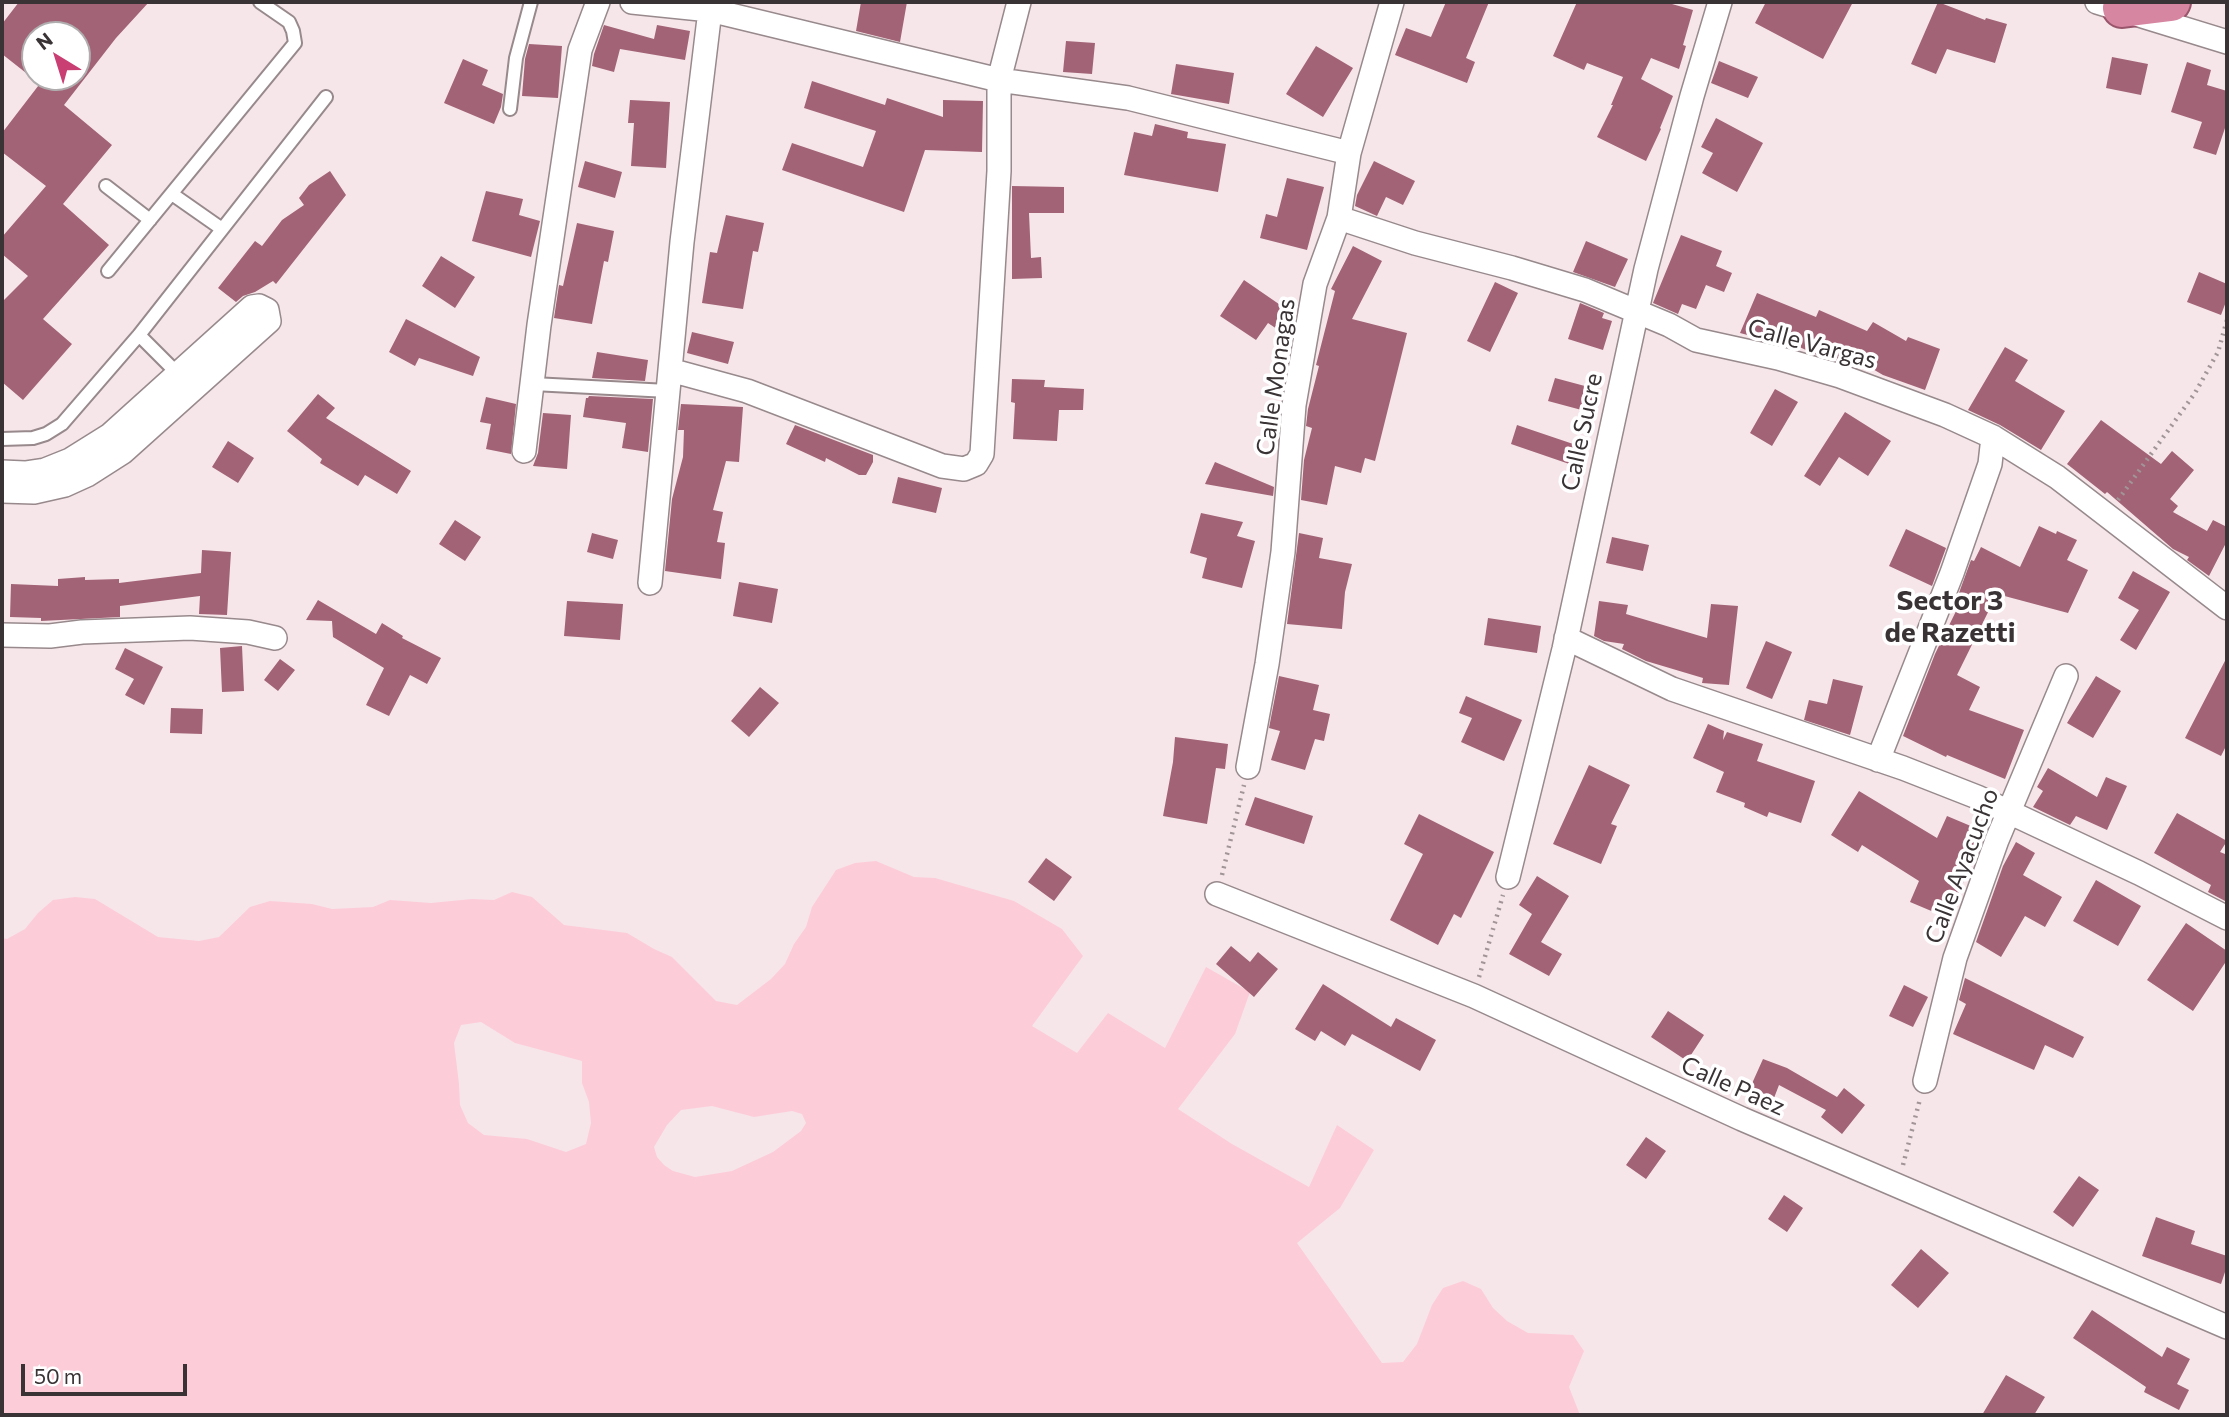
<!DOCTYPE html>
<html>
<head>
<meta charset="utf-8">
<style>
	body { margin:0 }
	#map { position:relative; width:2229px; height:1417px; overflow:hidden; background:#f6e6ea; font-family:Commissioner,sans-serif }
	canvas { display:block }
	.frame { position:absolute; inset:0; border:4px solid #393335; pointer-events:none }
	.north { position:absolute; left:21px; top:21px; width:70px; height:70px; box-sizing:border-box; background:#fff; border:2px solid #b0adae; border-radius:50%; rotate:322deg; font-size:19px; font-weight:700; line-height:28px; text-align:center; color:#393335 }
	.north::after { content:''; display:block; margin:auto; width:24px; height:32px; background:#c93e73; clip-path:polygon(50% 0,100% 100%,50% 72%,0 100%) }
	.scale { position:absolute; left:21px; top:1364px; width:166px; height:32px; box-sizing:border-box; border:4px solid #393335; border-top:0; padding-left:9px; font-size:21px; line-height:24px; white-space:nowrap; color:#393335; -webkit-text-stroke:5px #fff; paint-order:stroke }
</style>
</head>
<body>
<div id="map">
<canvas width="2229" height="1417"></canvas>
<div class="frame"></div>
<div class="north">N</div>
<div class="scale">50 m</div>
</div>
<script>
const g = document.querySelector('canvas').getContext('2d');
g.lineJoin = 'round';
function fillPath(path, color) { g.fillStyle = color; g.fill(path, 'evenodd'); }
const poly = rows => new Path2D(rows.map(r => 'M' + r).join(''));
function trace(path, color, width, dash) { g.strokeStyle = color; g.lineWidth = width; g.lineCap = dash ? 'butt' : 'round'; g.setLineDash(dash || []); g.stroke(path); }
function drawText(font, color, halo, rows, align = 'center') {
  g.font = font + ' Commissioner,sans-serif'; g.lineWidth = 7; g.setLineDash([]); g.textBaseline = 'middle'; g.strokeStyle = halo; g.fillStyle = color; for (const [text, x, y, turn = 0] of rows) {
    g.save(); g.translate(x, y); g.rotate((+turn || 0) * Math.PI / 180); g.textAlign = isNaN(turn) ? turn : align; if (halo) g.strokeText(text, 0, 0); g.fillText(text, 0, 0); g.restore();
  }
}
fillPath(poly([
	[876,861,914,877,935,878,1014,901,1062,929,1083,956,1032,1026,1077,1053,1108,1013,1165,1048,1206,967,1250,992,1235,1034,1178,1109,1232,1144,1309,1187,1337,1125,1374,1150,1340,1208,1297,1243,1382,1363,1403,1362,1417,1344,1432,1305,1443,1288,1463,1281,1481,1289,1493,1308,1507,1321,1528,1333,1573,1335,1584,1351,1569,1387,1580,1415,2,1415,2,938,7,939,25,929,38,913,53,900,75,897,95,899,158,937,199,941,219,937,250,907,270,901,312,904,332,909,373,907,390,900,431,903,472,899,494,900,512,892,532,897,564,925,627,933,654,949,672,957,716,1001,737,1005,771,979,785,964,794,944,806,927,812,907,836,870,855,863],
	[481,1022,515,1043,582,1061,582,1083,589,1102,591,1123,586,1144,566,1152,527,1139,484,1135,468,1123,460,1105,459,1084,454,1043,461,1025],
	[712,1106,754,1117,792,1111,802,1114,806,1123,801,1131,773,1152,732,1171,695,1177,673,1171,664,1165,657,1157,654,1147,667,1125,681,1110]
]), '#fdccd9');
fillPath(poly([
	[19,2,149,2,116,38,64,105,112,145,63,204,109,245,43,319,72,344,23,400,2,382,2,302,28,276,2,254,2,237,46,186,2,152,2,133,45,77,77,77,77,35,35,35,35,80,2,54,2,24],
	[861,2,907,2,900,42,856,31],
	[1446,2,1489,2,1466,58,1475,62,1467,83,1395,55,1406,28,1431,37],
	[1577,2,1665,2,1693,10,1683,45,1686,46,1679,69,1651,58,1641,79,1673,96,1660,128,1661,129,1646,161,1597,137,1613,105,1611,105,1623,77,1587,63,1584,70,1553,56],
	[1766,2,1853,2,1823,59,1755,23],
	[1938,2,1985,20,1986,18,2007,24,1995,63,1947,49,1936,74,1911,64],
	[604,25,654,39,657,25,690,31,685,60,620,49,614,72,592,66,594,54],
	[1066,41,1095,43,1092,74,1063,72],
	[529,44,562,46,558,98,522,96,525,59],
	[1316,46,1353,68,1323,117,1286,94],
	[2112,57,2148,64,2141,95,2106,88],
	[463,59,488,70,482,85,503,94,501,107,494,124,444,103],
	[1719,61,1758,77,1748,98,1711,83],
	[2187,62,2211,70,2207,85,2227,91,2227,122,2216,155,2193,148,2202,122,2171,112],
	[1176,64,1234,73,1229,104,1171,94],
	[812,81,885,105,887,98,943,117,943,100,983,101,982,152,925,150,904,212,782,170,792,143,863,167,876,131,804,108],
	[630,100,670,102,666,168,631,166,634,123,628,123],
	[1716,118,1763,143,1737,192,1702,173,1713,153,1701,147],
	[1155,124,1188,132,1187,138,1226,144,1218,192,1124,175,1134,132,1152,136],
	[585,161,622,172,615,198,578,187],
	[1374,161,1415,181,1403,205,1386,197,1377,216,1355,206,1357,195],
	[330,171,346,195,276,284,273,281,255,292,243,296,236,302,218,288,255,241,262,246,282,220,304,205,299,198,309,185],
	[1287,178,1324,187,1307,250,1260,238,1266,214,1277,217],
	[1012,186,1064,187,1064,213,1029,213,1031,258,1041,257,1042,278,1012,279],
	[486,191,523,199,519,215,540,221,531,257,472,241],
	[726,215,764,223,758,252,753,251,743,309,702,303,710,252,717,253],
	[577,223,614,231,608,262,604,261,592,324,554,318,559,285,563,286],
	[1681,235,1722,251,1716,266,1732,273,1724,292,1706,285,1696,309,1682,304,1678,314,1653,303],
	[1586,241,1628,259,1615,287,1573,272],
	[1353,246,1382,261,1352,319,1407,333,1375,461,1365,458,1361,473,1335,466,1327,505,1301,500,1304,460,1312,428,1306,426,1308,409,1319,366,1316,365,1335,291,1331,289],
	[441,256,475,277,455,308,422,286],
	[2199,272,2227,284,2227,299,2221,315,2187,302],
	[1244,280,1289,311,1277,329,1268,323,1256,340,1220,316],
	[1495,282,1518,293,1490,352,1467,341],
	[1757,293,1816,317,1819,310,1867,331,1873,322,1906,341,1908,337,1940,349,1925,390,1883,375,1845,353,1841,362,1817,355,1784,340,1782,344,1740,333],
	[1580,303,1604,313,1602,318,1612,321,1603,350,1568,339],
	[406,319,480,357,473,376,419,358,415,366,389,352],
	[692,332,734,342,728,364,687,353],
	[2005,347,2028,360,2015,381,2065,411,2041,450,2000,425,1968,410],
	[597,352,648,360,645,381,592,378],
	[1555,378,1596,389,1589,412,1548,401],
	[1012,379,1045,380,1044,387,1084,389,1083,410,1059,410,1057,441,1013,439,1015,403,1011,402],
	[1775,389,1798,402,1772,446,1750,433],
	[318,394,335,408,326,418,411,471,397,494,365,475,358,486,320,463,322,459,287,431],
	[589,396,653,399,648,452,622,448,626,423,583,417,586,398,588,398],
	[486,397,516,404,511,454,486,449,491,424,480,422],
	[681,404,743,407,739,462,726,461,713,510,723,512,717,542,725,543,721,579,665,571,672,499,683,457,684,430,678,430],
	[1845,412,1891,441,1868,476,1839,457,1820,486,1804,476],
	[543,413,571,415,567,469,533,466,538,453],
	[2101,420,2161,464,2172,451,2194,470,2170,499,2178,506,2173,512,2207,531,2213,520,2227,527,2227,541,2209,576,2187,560,2189,557,2173,549,2107,492,2105,494,2067,464],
	[795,425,873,455,873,462,866,475,859,475,826,458,825,462,786,444],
	[1517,425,1585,448,1578,467,1511,444],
	[228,441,254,458,238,483,212,467],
	[1215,462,1274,487,1273,496,1205,484],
	[898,477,942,488,936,513,892,503],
	[1201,513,1243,522,1237,536,1255,541,1242,588,1202,578,1207,558,1190,553],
	[455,520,481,537,465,561,439,544],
	[2039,526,2056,534,2057,531,2077,540,2067,560,2088,570,2068,613,1997,594,1957,675,1980,687,1969,710,2024,730,2005,779,1947,755,1946,757,1903,736,1935,654,1960,603,1956,601,1971,560,1974,561,1981,547,2020,567],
	[1906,529,1946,548,1932,586,1889,566],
	[592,533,618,540,613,559,587,552],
	[1299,533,1323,538,1319,558,1352,564,1345,592,1342,629,1287,624],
	[1612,537,1649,545,1643,571,1606,563],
	[202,550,231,552,227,615,199,614,200,596,120,606,120,617,41,621,41,618,10,617,11,584,58,586,58,579,85,577,85,580,119,579,119,583,201,573],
	[2133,571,2170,592,2136,650,2120,640,2139,610,2118,598],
	[739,582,778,589,772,623,733,616],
	[318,600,376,634,382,623,403,636,402,638,441,658,427,684,410,675,389,716,366,705,384,668,333,637,332,621,306,620],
	[567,601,623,604,620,640,564,636],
	[1599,601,1628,605,1626,614,1707,638,1711,604,1738,606,1729,685,1702,683,1703,678,1646,661,1622,649,1624,644,1604,641,1594,636],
	[1488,618,1541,626,1537,653,1484,645],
	[1766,641,1792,652,1772,699,1746,688],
	[242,646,244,691,222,692,220,648],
	[125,648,163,667,144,705,125,695,134,679,115,669],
	[2227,657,2227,744,2221,756,2185,738],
	[280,659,295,670,278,691,264,680],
	[1279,676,1319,685,1313,710,1330,714,1324,741,1315,739,1305,770,1271,760,1280,731,1269,728],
	[2096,676,2121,691,2093,738,2067,723],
	[1833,679,1863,686,1850,735,1804,720,1809,700,1827,704],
	[760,687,779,703,749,737,731,721],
	[1466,696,1522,720,1504,761,1461,742,1472,718,1459,713],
	[171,708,203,709,202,734,170,733],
	[1708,724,1724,731,1723,740,1727,732,1763,744,1757,761,1815,781,1801,823,1769,812,1767,817,1744,807,1745,803,1716,792,1724,772,1693,758],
	[1175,737,1228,744,1225,769,1216,768,1207,824,1163,816,1173,762],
	[1589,765,1630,785,1611,824,1617,826,1601,864,1553,844],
	[2048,768,2097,797,2106,777,2127,786,2107,830,2076,816,2070,825,2033,807,2043,791,2037,787],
	[1859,791,1937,838,1947,816,1985,832,1948,918,1910,902,1919,881,1862,845,1858,852,1831,835],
	[1255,797,1313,816,1304,844,1245,825],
	[2177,813,2227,841,2220,852,2225,854,2227,850,2227,902,2208,892,2211,885,2154,853],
	[1419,814,1494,852,1461,918,1454,914,1438,945,1390,920,1423,854,1404,844],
	[2016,842,2035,853,2023,875,2062,897,2045,927,2025,916,2001,957,1976,942,2003,866],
	[1046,858,1072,877,1054,901,1028,882],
	[1537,876,1569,896,1541,942,1562,954,1549,976,1509,954,1532,914,1519,905],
	[2096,880,2141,906,2118,946,2073,921],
	[2186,923,2227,951,2227,960,2193,1011,2147,980],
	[1231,946,1250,962,1258,952,1278,969,1254,997,1216,964],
	[1965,978,2084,1037,2073,1058,2045,1045,2034,1070,1953,1034,1966,1004,1959,1000],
	[1323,984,1391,1027,1396,1018,1436,1040,1420,1071,1352,1034,1345,1046,1321,1031,1315,1041,1295,1029],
	[1904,985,1928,997,1913,1027,1889,1016],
	[1668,1011,1704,1035,1687,1061,1651,1037],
	[1763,1059,1787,1068,1837,1097,1844,1088,1865,1105,1842,1134,1821,1117,1826,1110,1779,1085,1774,1098,1750,1088],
	[1646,1137,1666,1151,1646,1179,1626,1165],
	[2079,1176,2099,1190,2073,1227,2053,1212],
	[1784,1195,1803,1208,1787,1232,1768,1219],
	[2156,1217,2195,1231,2191,1244,2227,1256,2227,1266,2221,1284,2142,1256],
	[1921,1249,1949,1273,1918,1308,1891,1285],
	[2092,1310,2162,1357,2167,1347,2190,1359,2177,1384,2189,1390,2179,1410,2144,1392,2146,1387,2073,1338],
	[2006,1375,2045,1397,2034,1415,1982,1415]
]), '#a26376');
const service = poly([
	[510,109,516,58,531,2],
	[106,186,150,220],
	[172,194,222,229],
	[108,271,295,43,293,31,289,22,260,2],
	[139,335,181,377],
	[533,384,668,391],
	[2,439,33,438,46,434,62,424,139,335,326,97]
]);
const minor = poly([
	[632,2,710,10,999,80,1128,98,1349,153],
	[2097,2,2227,42],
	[1339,218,1415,243,1512,268,1585,290,1669,325,1696,340,1778,358,1840,376,1945,415,1993,437,2057,477,2227,608],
	[670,370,747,391,942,466,964,469,976,464,982,454,999,171,999,80,1019,2],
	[524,451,539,325,580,50,598,2],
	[2,472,25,473,45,470,70,460,110,435,252,307,259,306,267,310,269,321,123,452,87,475,65,485,34,492,2,491],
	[650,583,682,242,711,2],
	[2,635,50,636,82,632,190,628,248,632,275,638],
	[1566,638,1672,689,1903,768,1977,797,2139,873,2227,918],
	[1878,760,1952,573,1990,464,1993,437],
	[1248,767,1267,664,1283,552,1294,405,1315,284,1339,218,1349,153,1392,2],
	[1508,877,1564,649,1646,269,1692,96,1720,2],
	[1217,894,1474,996,1742,1119,2227,1327],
	[1925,1081,1955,958,1997,840,2066,676]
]);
const trunk = poly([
	[2122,8,2171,2]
]);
trace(service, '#97898c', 16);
trace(minor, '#97898c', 26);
trace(trunk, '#99556b', 42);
trace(poly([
	[2118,500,2195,393,2218,352,2227,320],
	[1222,875,1244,785],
	[1479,977,1503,895],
	[1903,1165,1920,1099]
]), '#a19598', 4.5, [2, 5]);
trace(service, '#fff', 12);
trace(minor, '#fff', 23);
trace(trunk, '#d686a0', 38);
drawText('24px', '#393335', '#fff', [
	["Calle Vargas",1812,344,15],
	["Calle Monagas",1276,377,-82],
	["Calle Sucre",1582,432,-78],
	["Calle Ayacucho",1962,866,-69],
	["Calle Paez",1733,1086,24]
]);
drawText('bold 28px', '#393335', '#fff', [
	["Sector 3",1950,601],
	["de Razetti",1950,633]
]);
</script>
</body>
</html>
